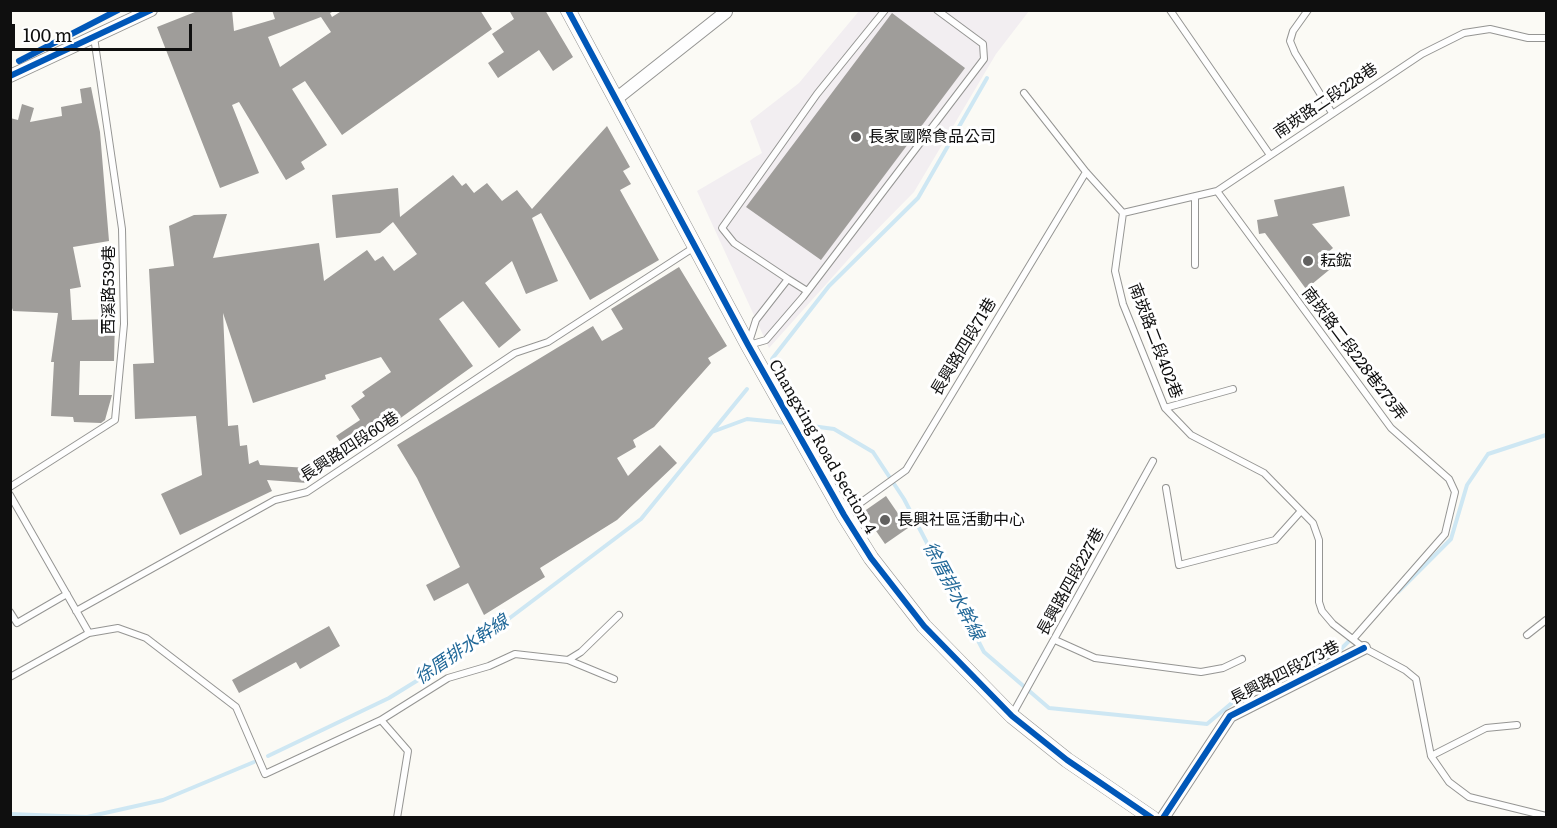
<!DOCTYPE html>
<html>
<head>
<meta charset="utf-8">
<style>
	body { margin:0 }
	#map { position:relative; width:1557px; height:828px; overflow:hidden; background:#fbfaf5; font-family:Literata,serif }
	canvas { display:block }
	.frame { position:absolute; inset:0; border:12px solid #0f0f0f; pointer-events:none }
	.scale { position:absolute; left:12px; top:24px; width:180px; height:27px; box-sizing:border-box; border:3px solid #0f0f0f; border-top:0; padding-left:8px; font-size:18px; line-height:21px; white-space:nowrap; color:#0f0f0f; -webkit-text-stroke:4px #fff; paint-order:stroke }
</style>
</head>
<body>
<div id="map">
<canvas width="1557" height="828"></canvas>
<div class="frame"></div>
<div class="scale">100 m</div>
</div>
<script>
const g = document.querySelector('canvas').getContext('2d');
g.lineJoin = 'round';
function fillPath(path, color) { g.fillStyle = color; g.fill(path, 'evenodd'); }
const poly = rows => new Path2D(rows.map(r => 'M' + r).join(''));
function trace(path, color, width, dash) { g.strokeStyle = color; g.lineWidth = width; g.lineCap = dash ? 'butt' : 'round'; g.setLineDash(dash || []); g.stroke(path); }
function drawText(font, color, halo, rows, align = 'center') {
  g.font = font + ' Literata,"Noto Sans TC",serif'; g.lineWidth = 6; g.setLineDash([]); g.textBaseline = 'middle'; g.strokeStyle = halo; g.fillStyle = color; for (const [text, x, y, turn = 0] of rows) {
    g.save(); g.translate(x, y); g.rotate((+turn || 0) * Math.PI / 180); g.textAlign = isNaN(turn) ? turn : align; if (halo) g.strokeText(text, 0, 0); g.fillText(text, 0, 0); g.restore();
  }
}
fillPath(poly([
	[859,11,1029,11,996,54,914,192,854,253,769,348,697,191,762,153,750,121,799,83]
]), '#f2eef1');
trace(poly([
	[772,359,829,286,918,198,987,78],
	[797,424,834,429,873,452,904,499,984,652,1049,708,1207,724,1246,691,1336,654,1352,638],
	[712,432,747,419,787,423],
	[1398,592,1451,539,1467,485,1488,454,1546,435],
	[268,756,389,698,470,648,641,519,747,389],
	[10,814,87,817,163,800,254,762]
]), '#cee7f3', 4);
fillPath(poly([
	[200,10,232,10,234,31,275,19,272,10,336,10,330,13,332,17,343,10,480,10,492,29,342,135,305,81,292,89,327,145,301,162,305,169,286,180,239,102,232,105,259,173,220,188,157,27],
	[321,17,331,32,280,67,268,37],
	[509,10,545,10,573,57,553,71,539,50,498,78,488,63,504,52,492,34,514,19],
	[892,13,965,68,821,260,746,207],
	[91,87,100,132,109,241,73,247,81,287,70,289,72,320,115,319,114,361,80,361,79,395,112,395,105,420,101,423,74,422,73,417,51,416,54,362,51,362,58,313,13,311,10,302,10,118,18,120,22,104,34,108,30,122,62,116,61,107,82,103,80,89],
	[607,126,630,167,623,171,631,184,620,190,659,260,590,300,541,213,532,218,558,281,526,294,512,261,485,283,521,330,499,348,463,301,439,319,473,366,349,455,336,436,360,420,351,406,365,396,362,392,391,372,381,357,325,375,326,379,253,403,223,313,228,426,238,425,240,446,247,445,249,464,258,460,260,465,308,468,307,483,267,480,272,491,180,535,161,494,202,475,196,416,135,419,133,364,154,363,149,269,174,266,169,226,194,215,227,214,213,258,319,243,324,281,367,250,375,261,383,256,394,271,417,254,393,222,380,233,336,238,332,195,398,188,400,217,453,175,462,186,466,183,474,193,487,183,502,201,517,190,532,209],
	[1344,186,1350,216,1312,224,1333,248,1325,255,1334,266,1306,289,1265,233,1259,234,1257,220,1278,216,1274,200],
	[679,267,727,346,708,358,711,363,654,427,633,440,636,447,617,458,628,476,660,445,677,463,617,520,540,568,545,577,484,615,468,583,434,601,426,585,460,567,417,478,397,445,593,326,602,341,623,329,611,309],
	[886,496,908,528,885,544,863,512],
	[329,626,340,646,300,669,296,662,239,693,232,680]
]), '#9f9d9a');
const service = poly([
	[1170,10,1270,155],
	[1308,10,1293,31,1290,41,1295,53,1332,113],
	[1024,93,1086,172,1123,213],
	[1217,191,1391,428,1449,479,1455,492,1445,534,1353,639],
	[1123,213,1115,271,1123,304,1165,408,1191,435,1264,473,1313,523,1319,540,1319,602,1322,611,1333,624,1364,648,1405,670,1416,679,1431,756,1449,782,1469,797,1546,816],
	[1123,213,1217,191,1422,54,1464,33,1490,29,1528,38,1546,38],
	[1195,265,1195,196],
	[788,279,807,291],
	[749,342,756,320,788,279,734,243,722,228,817,94,885,10],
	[749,345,766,340,803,297,984,59,983,44,937,10],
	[1165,408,1233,389],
	[10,487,115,420,124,324,122,229,94,37],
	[1166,488,1179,565,1275,540,1301,511],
	[10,495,89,633],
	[845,514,906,470,1086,172],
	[76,611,275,500,307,492,515,353,548,342,693,248],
	[10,612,17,623,67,594],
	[1527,635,1546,620],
	[1055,640,1095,658,1201,672,1223,668,1242,659],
	[10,677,89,633,118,628,146,638,236,707,265,774,381,720,408,751,397,818],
	[614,679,568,660,581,652,619,615],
	[1012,715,1153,461],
	[381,720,448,678,489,666,515,654,568,660],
	[1431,756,1486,728,1517,725]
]);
const minor = poly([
	[10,76,151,10],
	[616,99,726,12],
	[1163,818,1230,716,1364,648]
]);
const tertiary = poly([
	[568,10,748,345,844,515,871,558,924,626,1012,716,1067,760,1152,818]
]);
trace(service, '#959593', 8);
trace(minor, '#959593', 14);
trace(tertiary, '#959593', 16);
trace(service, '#fefefe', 6);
trace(minor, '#fefefe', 12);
trace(tertiary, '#fefefe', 15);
trace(poly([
	[568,10,748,345,844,515,871,558,924,626,1012,716,1067,760,1152,818],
	[19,61,118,10],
	[10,76,151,10],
	[1163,818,1230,716,1364,648]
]), '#0057b8', 6);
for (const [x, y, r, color] of [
	[856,137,6,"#626160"],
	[1308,261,6,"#626160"],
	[885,520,6,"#626160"]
]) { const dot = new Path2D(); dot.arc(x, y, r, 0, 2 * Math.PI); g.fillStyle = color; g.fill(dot); trace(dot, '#fff', 2); }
drawText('16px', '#0f0f0f', '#fff', [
	["南崁路二段228巷",1326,101,-34],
	["西溪路539巷",109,290,-90],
	["南崁路二段402巷",1155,341,69],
	["長興路四段71巷",964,347,-59],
	["南崁路二段228巷273弄",1354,354,53],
	["長興路四段60巷",350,447,-33],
	["Changxing Road Section 4",822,447,60],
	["長興路四段227巷",1071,582,-61],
	["長興路四段273巷",1285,673,-27]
]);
drawText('16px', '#0f0f0f', '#fff', [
	["長家國際食品公司",868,137],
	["耘鋐",1320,261],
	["長興社區活動中心",897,520]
], 'left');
drawText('italic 18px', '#216898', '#fff', [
	["徐厝排水幹線",953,591,62],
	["徐厝排水幹線",462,650,-34]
]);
</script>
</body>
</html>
